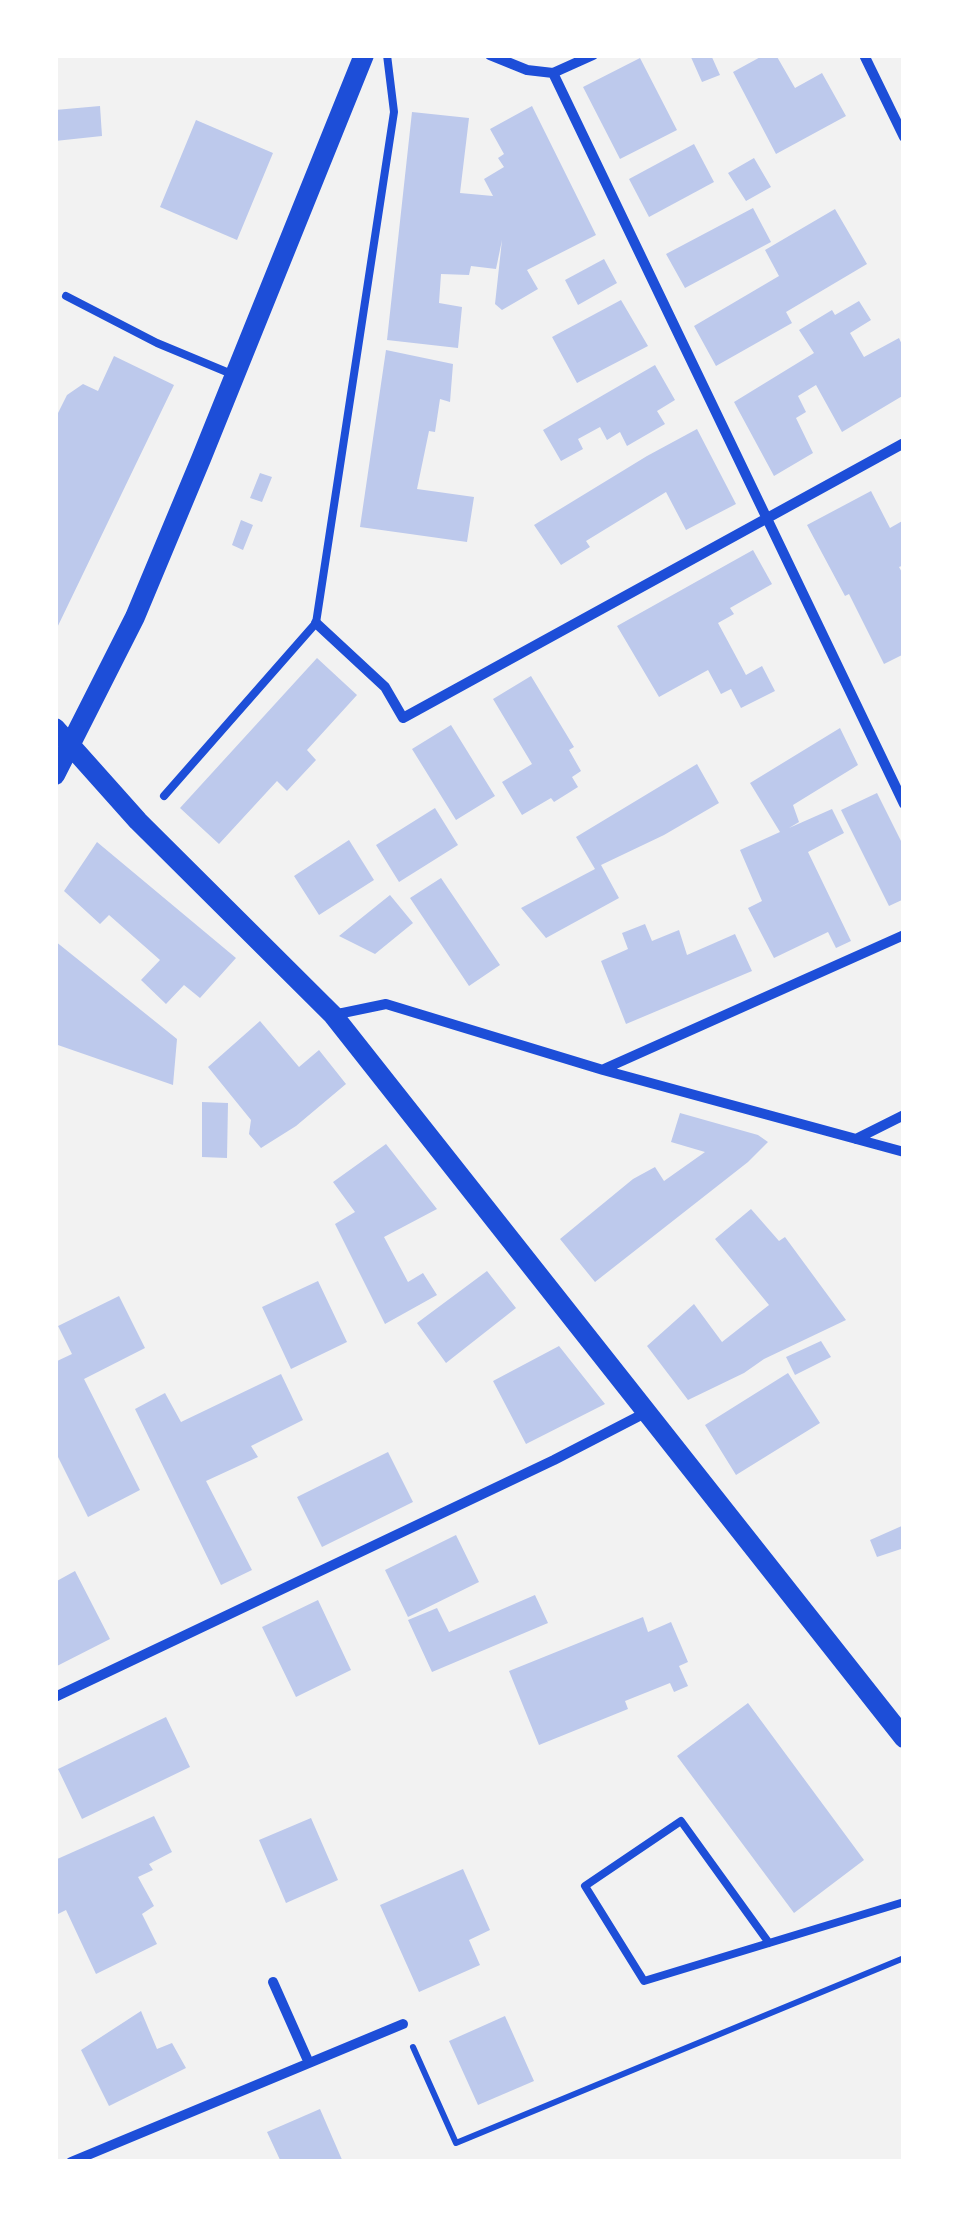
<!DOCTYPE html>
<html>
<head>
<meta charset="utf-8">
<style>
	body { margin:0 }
	#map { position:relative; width:959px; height:2217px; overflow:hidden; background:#f2f2f2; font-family:"Open Sans",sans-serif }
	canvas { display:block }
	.frame { position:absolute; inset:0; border:58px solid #fff; pointer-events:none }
</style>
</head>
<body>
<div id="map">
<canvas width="959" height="2217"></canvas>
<div class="frame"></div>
</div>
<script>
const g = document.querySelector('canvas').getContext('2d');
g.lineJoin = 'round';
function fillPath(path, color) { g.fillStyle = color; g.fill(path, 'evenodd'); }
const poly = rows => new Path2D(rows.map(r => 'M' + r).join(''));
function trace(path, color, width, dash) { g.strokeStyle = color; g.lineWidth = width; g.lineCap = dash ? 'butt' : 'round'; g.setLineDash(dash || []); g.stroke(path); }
fillPath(poly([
	[690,55,711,55,720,75,702,82],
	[764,55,776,55,795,88,822,73,846,116,776,154,733,72],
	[640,58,677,130,620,159,583,87],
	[100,106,102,136,55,141,55,110],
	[532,106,596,235,527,270,538,289,502,310,495,304,502,240,496,269,471,266,469,275,441,274,439,303,462,307,458,348,387,340,412,112,469,118,460,193,493,196,484,179,504,167,498,158,504,154,490,129],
	[196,120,273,153,237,240,160,207],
	[694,144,714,182,649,217,629,179],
	[754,158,771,187,746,201,728,173],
	[753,208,771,242,685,288,666,254],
	[835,209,867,264,786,312,792,323,716,366,694,326,779,276,765,250],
	[604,259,617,283,578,305,565,280],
	[621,300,648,346,577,383,552,337],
	[859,301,871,320,850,333,864,357,899,338,904,349,904,395,842,432,816,385,798,396,806,412,796,418,813,453,774,476,734,402,814,353,799,330,832,310,835,315],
	[386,350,453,364,450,402,440,399,435,432,429,431,417,489,474,497,467,542,360,527],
	[114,356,174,385,55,632,55,419,67,395,83,384,98,391],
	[655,365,675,400,657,411,665,424,627,446,620,432,607,440,600,427,578,439,583,449,561,461,543,430],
	[697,429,736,504,686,530,666,492,586,541,590,547,561,565,534,525,647,456],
	[260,473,272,477,262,502,250,498],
	[871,491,890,528,904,520,904,565,899,567,904,576,904,654,884,664,849,594,845,596,807,525],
	[241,520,253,525,243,550,232,545],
	[753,550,772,584,730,608,734,614,718,623,746,675,762,666,775,691,741,708,731,689,721,694,708,670,659,697,617,626],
	[317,658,357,695,307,750,316,760,287,791,277,781,219,844,180,808],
	[531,676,574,747,569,750,581,771,572,777,578,787,554,802,551,798,522,815,502,782,532,764,493,699],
	[451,725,495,796,456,820,412,749],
	[840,728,858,765,793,805,799,822,789,828,832,809,844,833,808,852,851,941,836,948,828,932,774,958,748,908,762,901,740,850,780,832,750,783],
	[697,764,719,803,664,835,601,865,619,898,546,938,521,908,595,869,576,837],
	[877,793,904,847,904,899,889,906,841,810],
	[435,808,458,845,399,882,376,845],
	[349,840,374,880,319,915,294,876],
	[97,842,236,958,200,998,184,985,166,1004,141,980,160,960,109,915,100,924,64,891],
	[441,878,500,965,469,986,410,898],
	[390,895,413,923,375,954,339,936],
	[645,924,652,941,679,930,687,955,735,934,752,971,626,1024,601,961,628,949,622,933],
	[55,941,177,1039,173,1085,55,1044],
	[260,1021,299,1067,319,1050,346,1084,296,1126,261,1148,249,1134,251,1120,208,1067],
	[202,1102,228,1103,227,1158,202,1157],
	[680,1113,758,1135,768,1142,748,1162,595,1282,560,1239,633,1179,655,1167,664,1181,705,1152,671,1142],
	[386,1144,437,1209,384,1237,408,1282,423,1273,437,1295,385,1324,335,1224,355,1212,333,1182],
	[751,1209,779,1241,785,1237,846,1320,764,1359,744,1373,688,1400,647,1346,694,1304,722,1342,769,1305,715,1239],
	[487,1271,516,1308,446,1363,417,1323],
	[318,1281,347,1342,291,1369,262,1307],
	[119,1296,145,1348,84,1379,140,1490,88,1517,55,1451,55,1362,72,1354,58,1326],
	[821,1341,831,1357,795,1375,786,1357],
	[559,1346,605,1404,526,1444,493,1381],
	[788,1373,820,1423,736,1475,705,1425],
	[281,1374,303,1420,251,1446,258,1457,206,1481,252,1570,221,1585,135,1409,165,1393,181,1422],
	[388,1452,413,1502,322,1547,297,1497],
	[904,1525,904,1548,877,1557,870,1540],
	[456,1535,479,1582,408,1617,385,1570],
	[75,1571,110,1639,55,1667,55,1582],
	[535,1595,548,1623,432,1672,408,1620,437,1608,449,1632],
	[318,1600,351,1670,296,1697,262,1627],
	[643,1617,648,1632,671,1622,688,1662,679,1666,688,1686,674,1692,670,1683,625,1701,628,1709,539,1745,509,1671],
	[748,1703,864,1860,794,1913,677,1756],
	[166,1717,190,1767,82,1819,58,1769],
	[154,1816,172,1852,149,1864,153,1870,138,1877,154,1906,142,1914,157,1944,96,1974,66,1910,58,1914,55,1907,55,1860],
	[311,1818,338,1880,286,1903,259,1840],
	[463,1869,490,1930,469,1940,480,1965,419,1992,380,1905],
	[141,2011,157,2049,172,2043,186,2068,109,2106,81,2050],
	[505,2016,534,2081,478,2105,449,2041],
	[320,2109,343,2162,281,2162,267,2132]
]), '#bdc9ec');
trace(poly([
	[413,2047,456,2143,904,1958]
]), '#1d4ed8', 6);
trace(poly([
	[66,296,157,343,234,375],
	[164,796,316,623,394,112,387,55],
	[769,1943,681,1821,585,1886,644,1981,904,1902]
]), '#1d4ed8', 8);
trace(poly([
	[490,55,527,70,553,73,593,55],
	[864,55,904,137],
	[553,73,904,804],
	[316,623,385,687,403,718,904,443],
	[333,1015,386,1004,603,1070,904,1152],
	[604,1069,904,935],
	[856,1139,904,1115],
	[55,1697,554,1460,645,1413],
	[273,1982,309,2063],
	[71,2162,403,2024]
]), '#1d4ed8', 10);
trace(poly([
	[55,728,138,821,333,1015,904,1738],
	[55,775,135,617,201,459,364,55]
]), '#1d4ed8', 20);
</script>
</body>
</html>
